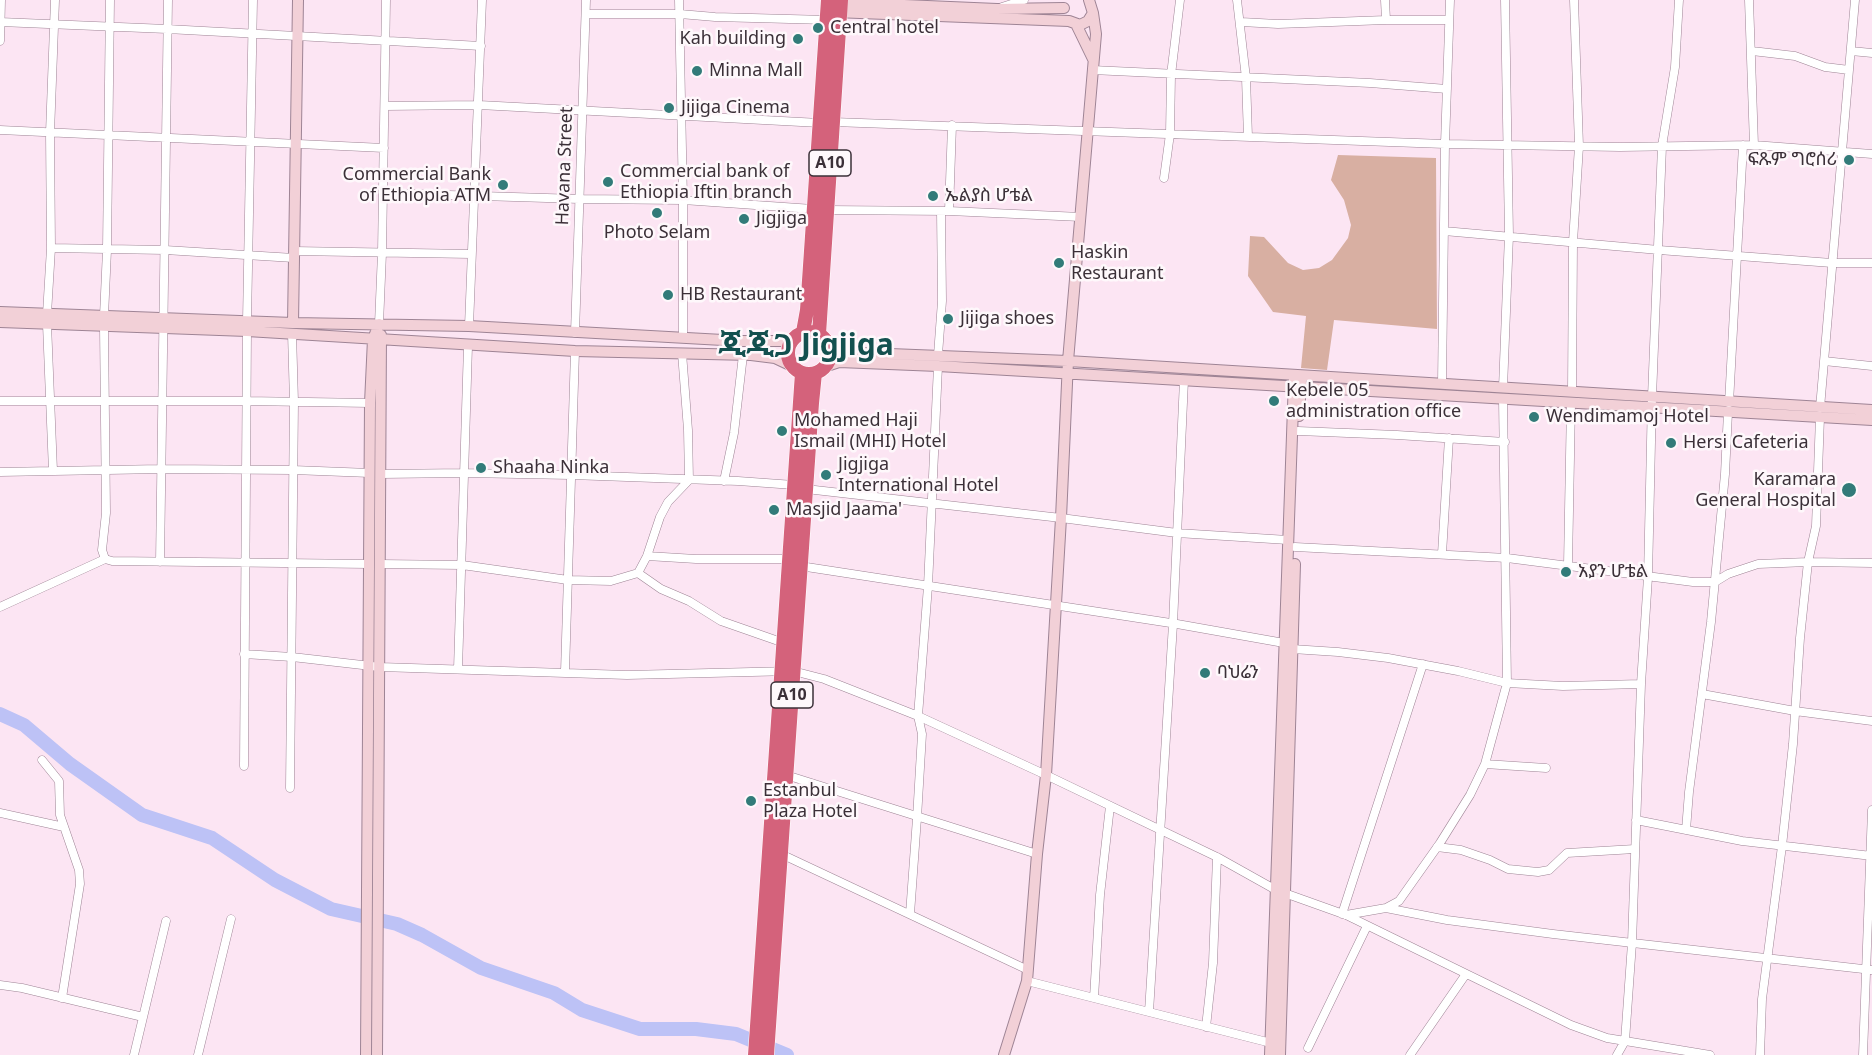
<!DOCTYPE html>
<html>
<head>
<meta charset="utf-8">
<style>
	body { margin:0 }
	canvas { display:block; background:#fce5f3 }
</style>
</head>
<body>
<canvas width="1872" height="1055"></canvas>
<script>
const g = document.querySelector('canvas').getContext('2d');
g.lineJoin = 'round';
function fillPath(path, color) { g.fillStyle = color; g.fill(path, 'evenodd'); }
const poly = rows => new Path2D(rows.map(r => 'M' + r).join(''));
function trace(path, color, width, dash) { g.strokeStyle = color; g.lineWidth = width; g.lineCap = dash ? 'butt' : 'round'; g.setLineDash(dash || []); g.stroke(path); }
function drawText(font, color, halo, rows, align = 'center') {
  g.font = font + ' "Noto Sans","Noto Sans Ethiopic",sans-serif'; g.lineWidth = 5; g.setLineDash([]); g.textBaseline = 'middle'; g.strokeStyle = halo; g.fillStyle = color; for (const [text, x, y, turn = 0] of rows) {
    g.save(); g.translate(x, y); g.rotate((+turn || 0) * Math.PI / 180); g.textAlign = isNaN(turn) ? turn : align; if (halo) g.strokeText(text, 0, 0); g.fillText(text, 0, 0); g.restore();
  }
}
fillPath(poly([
	[1338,155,1436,158,1437,329,1334,320,1327,370,1301,368,1306,316,1273,312,1248,276,1250,236,1264,237,1288,263,1303,270,1319,268,1332,260,1348,238,1351,225,1344,200,1331,180]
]), '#d8afa2');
trace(poly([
	[0,714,24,725,70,764,142,815,212,838,275,880,331,909,397,924,422,935,481,968,554,993,582,1010,640,1029,696,1029,736,1034,787,1055]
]), '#bdc2f6', 14);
const street = poly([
	[679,0,683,200,683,338],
	[1237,0,1246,78,1248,137],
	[1385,0,1386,20],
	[1749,0,1754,145],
	[1002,7,1024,0],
	[586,14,680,14,715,17,827,20],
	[0,22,167,29,481,46],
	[1241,22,1278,24,1386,20,1449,20],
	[0,41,1,0],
	[1752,51,1795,56,1825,67,1849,70],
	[1851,51,1872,53],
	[1092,70,1370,83,1447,89],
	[385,106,479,105,820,123],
	[833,122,1445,144,1620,147,1754,145,1872,154],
	[0,130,384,148],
	[1164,178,1170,134,1171,75,1180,0],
	[383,193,579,199,683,200,813,209],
	[826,210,949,211,1081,217],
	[949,211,952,125],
	[1444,231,1659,250,1832,263,1872,263],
	[51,248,165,250,294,258],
	[294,251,471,254],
	[47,314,51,248,50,133,55,0],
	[104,316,107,250,110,0],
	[247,321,253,0],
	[47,324,53,471],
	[379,324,382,253,386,0],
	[469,326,482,0],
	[104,327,106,513,102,550,105,559],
	[575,333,586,0],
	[938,355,942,301,941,211],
	[1824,361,1872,366],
	[1442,384,1445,144,1450,0],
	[1503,388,1509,235,1505,0],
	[1572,392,1573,242,1579,146,1574,0],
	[0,401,246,401,370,403],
	[1729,403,1743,145],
	[1820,408,1855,0],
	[1298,431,1397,435,1505,442],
	[0,472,161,469,293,470,370,473],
	[381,474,465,473,571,475,738,481,794,485],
	[724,481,734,433,743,355],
	[806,489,1061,518,1177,533,1288,540],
	[1295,547,1507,558,1693,582,1715,582,1728,574,1758,564,1808,562,1872,563],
	[1442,554,1449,438],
	[647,556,696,559,789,559],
	[160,562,168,0],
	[380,564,462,565,568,580,611,581,638,573,647,556,660,517,668,502,689,480,688,430,682,353],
	[1568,565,1571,403],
	[800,566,1177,624,1284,643,1292,649,1338,652,1388,658,1458,671,1507,683,1563,686,1641,684],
	[638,573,661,589,689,601,721,621,784,643],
	[0,607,105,559,112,561,369,564],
	[244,654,292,657,380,667,627,675,793,671,824,679,918,716,1046,775,1217,857,1276,890,1346,915,1571,1025,1607,1038,1710,1055],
	[458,669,468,346],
	[565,672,575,351],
	[1702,694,1795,711,1872,721],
	[42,760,59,781,60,815,79,870,80,884,62,998],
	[1485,764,1546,768],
	[244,766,247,331],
	[786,775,1037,854],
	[290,788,294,402,292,333],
	[0,813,64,827],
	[1636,820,1742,841,1872,856],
	[1686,830,1689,792,1711,622,1725,474,1728,412],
	[1437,847,1461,850,1490,860,1508,869,1538,872,1549,870,1567,853,1635,849],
	[781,854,1028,970],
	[1386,908,1447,920,1553,934,1872,970],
	[910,914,917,818,922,734,918,716,928,586,938,366],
	[1342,914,1423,664],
	[1346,915,1386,908,1399,901,1440,843,1470,795,1485,764,1507,683,1503,399],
	[1027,981,1271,1043],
	[0,985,22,988,143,1017],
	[1094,998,1100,895,1110,806],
	[1149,1012,1173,624,1184,380],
	[1206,1027,1213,963,1217,857],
	[1308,1048,1367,926],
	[134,1055,166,921],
	[198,1055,231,919],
	[1410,1055,1466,974],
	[1617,1055,1625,1041,1632,943,1641,684,1648,577,1652,397,1662,146,1675,67,1679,0],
	[1760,1055,1762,999,1782,846,1793,744,1800,638,1808,562,1816,526,1820,417],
	[1863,1055,1872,810]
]);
const secondary = poly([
	[834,2,997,9,1064,8],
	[834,12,1069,21,1080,25,1088,21,1093,13,1089,0],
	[1076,24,1093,59],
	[0,312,293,323,469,326,741,341,792,341],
	[0,322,247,331,575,351,751,355,775,358,792,366],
	[293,323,298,0],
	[828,346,839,352,1068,361,1872,410],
	[824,367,839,362,938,366,1872,420],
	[1299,416,1301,381],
	[366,1055,370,403,373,339,379,324],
	[377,1055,381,335],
	[1004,1055,1027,981,1037,854,1046,775,1061,518,1068,361,1096,34,1093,13],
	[1270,1055,1294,379],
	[1280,1055,1295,564]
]);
const highway = poly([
	'788 353a21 21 0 1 1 42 0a21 21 0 1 1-42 0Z',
	[803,332,807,310,828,0],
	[819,334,841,0],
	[755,1055,802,373],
	[767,1055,812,403,815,373]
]);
trace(street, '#9e8495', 9);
trace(secondary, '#9e8495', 12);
trace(highway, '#fff', 15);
trace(street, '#fff', 8);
trace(secondary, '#f2d0d7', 10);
trace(highway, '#d4627b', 14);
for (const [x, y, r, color] of [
	[818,28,6,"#327b79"],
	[798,39,6,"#327b79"],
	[697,71,6,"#327b79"],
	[669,108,6,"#327b79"],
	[1849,160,6,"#327b79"],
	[608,182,6,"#327b79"],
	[503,185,6,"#327b79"],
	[933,196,6,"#327b79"],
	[657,213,6,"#327b79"],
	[744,219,6,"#327b79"],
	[1059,263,6,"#327b79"],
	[668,295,6,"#327b79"],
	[948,319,6,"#327b79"],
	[1274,401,6,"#327b79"],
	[1534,417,6,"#327b79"],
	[782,431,6,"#327b79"],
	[1671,443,6,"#327b79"],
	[481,468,6,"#327b79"],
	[826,475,6,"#327b79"],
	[1849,490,8,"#327b79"],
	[774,510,6,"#327b79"],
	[1566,572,6,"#327b79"],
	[1205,673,6,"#327b79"],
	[751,801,6,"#327b79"]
]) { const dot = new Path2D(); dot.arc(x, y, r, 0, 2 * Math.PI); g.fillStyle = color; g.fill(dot); trace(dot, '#fef8fb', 2); }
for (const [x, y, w] of [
	[830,163,42],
	[792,695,42]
]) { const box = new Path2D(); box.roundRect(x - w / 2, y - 13, w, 26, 4.5); g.fillStyle = '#fef8fb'; g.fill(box); trace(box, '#3b3038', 1.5); }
drawText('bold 16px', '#3b3038', null, [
	["A10",830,163],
	["A10",792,695]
]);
drawText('18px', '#3b3038', '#fef8fb', [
	["Central hotel",830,28],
	["Kah building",786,39,"right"],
	["Minna Mall",709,71],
	["Jijiga Cinema",681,108],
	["ፍጹም ግሮሰሪ",1837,160,"right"],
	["Commercial bank of",620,172],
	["Ethiopia Iftin branch",620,193],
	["Commercial Bank",491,175,"right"],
	["of Ethiopia ATM",491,196,"right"],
	["ኤልያስ ሆቴል",945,196],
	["Jigjiga",756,219],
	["Photo Selam",657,233,"center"],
	["Haskin",1071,253],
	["Restaurant",1071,274],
	["HB Restaurant",680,295],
	["Jijiga shoes",960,319],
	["Kebele 05",1286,391],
	["administration office",1286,412],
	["Wendimamoj Hotel",1546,417],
	["Mohamed Haji",794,421],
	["Ismail (MHI) Hotel",794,442],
	["Hersi Cafeteria",1683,443],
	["Jigjiga",838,465],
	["International Hotel",838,486],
	["Shaaha Ninka",493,468],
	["Karamara",1836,480,"right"],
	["General Hospital",1836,501,"right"],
	["Masjid Jaama'",786,510],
	["አያን ሆቴል",1578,572],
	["ባህሬን",1217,673],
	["Estanbul",763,791],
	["Plaza Hotel",763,812]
], 'left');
drawText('18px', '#3b3038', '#fef8fb', [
	["Havana Street",565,166,-88]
]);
drawText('bold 30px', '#13504f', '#fef8fb', [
	["ጂጂጋ Jigjiga",806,346]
]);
</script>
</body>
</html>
